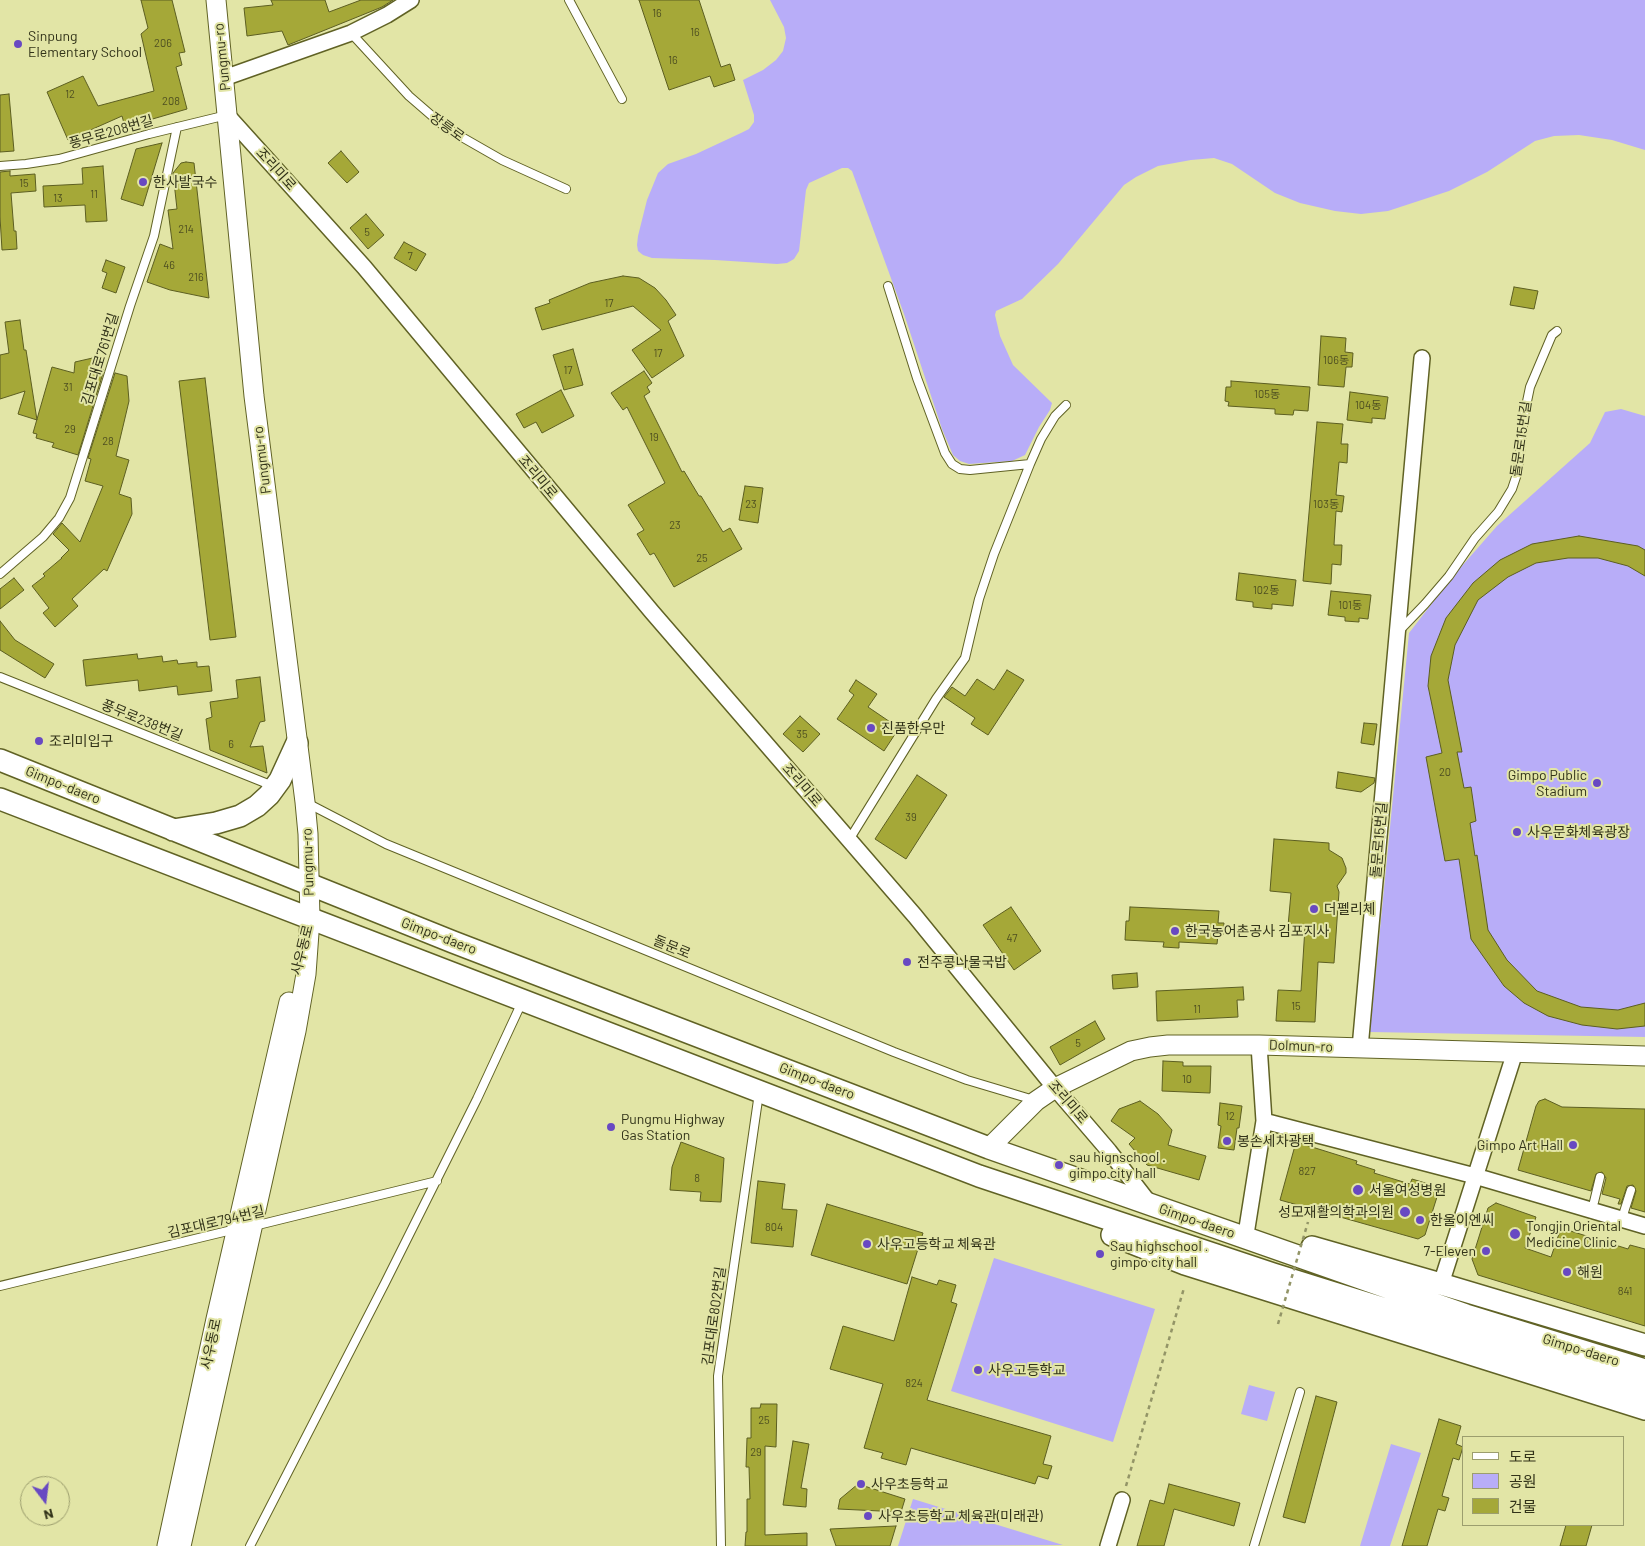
<!DOCTYPE html>
<html>
<head>
<meta charset="utf-8">
<style>
	body { margin:0 }
	#map { position:relative; width:1645px; height:1546px; overflow:hidden; background:#e2e5a6; font-family:Barlow,"Noto Sans KR",sans-serif }
	canvas { display:block }
	.legend { position:absolute; left:1462px; top:1436px; width:162px; height:90px; box-sizing:border-box; background:#e2e5a6; border:1px solid #9c9e6e; margin:0; padding:6px 9px; list-style:none; font-size:15px; color:#323319 }
	.legend li { display:flex; align-items:center; gap:10px; height:25px }
	.legend b { width:25px; border:1px solid #9c9e6e }
	.north { position:absolute; left:20px; top:1476px; width:50px; height:50px; box-sizing:border-box; background:#e2e5a6; border:1px solid #9c9e6e; border-radius:50%; rotate:165deg; font-size:14px; font-weight:700; line-height:20px; text-align:center; color:#323319 }
	.north::after { content:''; display:block; margin:auto; width:18px; height:22px; background:#6849c2; clip-path:polygon(50% 0,100% 100%,50% 72%,0 100%) }
</style>
</head>
<body>
<div id="map">
<canvas width="1645" height="1546"></canvas>
<ul class="legend">
<li><b style="height:6px;background:#fff"></b>도로</li>
<li><b style="height:14px;background:#b8adf8"></b>공원</li>
<li><b style="height:14px;background:#a5a838"></b>건물</li>
</ul>
<div class="north">N</div>
</div>
<script>
const g = document.querySelector('canvas').getContext('2d');
g.lineJoin = 'round';
function fillPath(path, color) { g.fillStyle = color; g.fill(path, 'evenodd'); }
const poly = rows => new Path2D(rows.map(r => 'M' + r).join(''));
function trace(path, color, width, dash) { g.strokeStyle = color; g.lineWidth = width; g.lineCap = dash ? 'butt' : 'round'; g.setLineDash(dash || []); g.stroke(path); }
function drawText(font, color, halo, rows, align = 'center') {
  g.font = font + ' Barlow,"Noto Sans KR",sans-serif'; g.lineWidth = 4; g.setLineDash([]); g.textBaseline = 'middle'; g.strokeStyle = halo; g.fillStyle = color; for (const [text, x, y, turn = 0] of rows) {
    g.save(); g.translate(x, y); g.rotate((+turn || 0) * Math.PI / 180); g.textAlign = isNaN(turn) ? turn : align; if (halo) g.strokeText(text, 0, 0); g.fillText(text, 0, 0); g.restore();
  }
}
fillPath(poly([
	[770,0,1645,0,1645,150,1612,140,1579,135,1554,136,1535,141,1487,172,1449,191,1388,211,1361,214,1335,211,1300,203,1275,193,1232,164,1214,158,1191,160,1158,166,1136,177,1124,185,1058,264,1022,299,996,311,995,315,1000,336,1013,365,1052,403,1050,410,1039,427,1025,455,1012,461,969,464,960,461,953,455,942,429,904,314,852,171,848,168,842,168,809,183,806,190,799,251,794,259,787,263,777,264,715,260,652,258,643,255,638,251,637,245,638,236,647,200,658,173,668,164,696,154,741,133,749,129,754,122,754,115,743,80,763,70,776,60,783,51,786,38,784,27],
	[1621,409,1645,416,1645,1037,1370,1032,1409,633,1454,575,1497,526,1590,443,1605,412],
	[994,1258,1155,1309,1113,1442,951,1391],
	[1249,1385,1275,1392,1267,1421,1241,1414],
	[1391,1444,1421,1453,1390,1546,1360,1546],
	[913,1499,1063,1545,898,1546]
]), '#b8adf8');
const building = poly([
	[141,0,172,0,185,52,179,53,182,65,176,67,187,109,125,127,122,116,68,140,47,92,83,76,98,106,154,91,141,34,148,28,141,0],
	[271,0,325,0,329,12,361,0,393,0,382,7,288,45,282,31,247,36,244,8,273,5,271,0],
	[639,0,699,0,721,67,730,64,735,80,714,87,710,76,669,90,639,0],
	[9,94,14,151,0,152,0,95,9,94],
	[162,143,143,206,121,199,136,149,162,143],
	[341,151,359,172,347,183,328,163,341,151],
	[186,162,194,163,209,298,170,290,147,282,160,244,173,249,168,210,177,209,173,173,181,163,186,162],
	[103,166,107,221,86,222,85,205,44,207,43,186,83,184,82,168,103,166],
	[10,171,10,176,35,174,36,191,11,193,14,231,16,231,17,249,2,250,0,217,0,172,10,171],
	[366,214,384,235,368,249,350,228,366,214],
	[404,242,426,254,416,271,394,258,404,242],
	[106,260,125,267,116,293,102,288,107,273,102,271,106,260],
	[623,276,639,278,655,288,666,300,676,315,668,321,684,356,652,378,632,350,661,330,633,306,542,330,535,308,550,303,549,300,590,283,623,276],
	[1514,287,1538,291,1534,309,1510,305,1514,287],
	[20,320,24,350,26,350,37,420,18,414,25,391,0,399,0,355,9,353,5,322,20,320],
	[1321,336,1346,338,1345,352,1353,353,1352,367,1346,367,1344,387,1318,385,1321,336],
	[573,349,583,385,564,390,553,355,573,349],
	[97,357,93,367,104,370,78,455,52,447,54,443,36,438,37,434,33,433,52,367,74,373,75,362,97,357],
	[644,371,652,383,647,387,650,392,644,396,682,472,684,471,699,496,701,496,723,532,730,528,742,549,674,587,654,553,650,555,637,534,644,530,628,505,665,483,627,407,623,410,611,393,644,371],
	[115,373,127,376,129,401,116,456,129,460,119,494,131,498,132,514,107,571,104,569,72,599,78,606,55,627,43,613,49,608,32,586,45,576,43,574,62,558,61,558,69,550,53,534,62,523,80,542,103,486,85,481,91,459,88,458,115,373],
	[205,378,236,637,210,640,179,381,205,378],
	[1231,381,1310,387,1308,411,1294,410,1293,415,1275,414,1275,409,1228,406,1229,402,1225,401,1226,387,1231,387,1231,381],
	[561,390,574,416,542,433,536,422,524,428,516,414,561,390],
	[1350,392,1388,397,1385,419,1372,418,1372,423,1347,420,1350,392],
	[1317,422,1343,424,1341,444,1348,444,1347,463,1339,462,1336,495,1344,496,1342,512,1336,511,1334,545,1342,545,1341,565,1332,564,1331,584,1303,581,1317,422],
	[745,486,763,488,758,523,739,520,745,486],
	[1579,536,1638,546,1645,550,1645,576,1628,566,1598,558,1568,558,1536,563,1508,577,1478,600,1455,645,1448,680,1462,752,1457,752,1464,788,1471,787,1476,821,1470,823,1475,856,1477,855,1488,930,1507,960,1537,991,1581,1007,1618,1010,1645,1003,1645,1026,1617,1029,1582,1025,1548,1016,1524,1003,1504,986,1471,939,1459,859,1445,861,1426,757,1442,753,1428,686,1431,656,1446,618,1473,583,1500,560,1532,544,1579,536],
	[1239,573,1296,580,1293,606,1272,604,1272,609,1253,607,1253,602,1236,600,1239,573],
	[14,578,24,590,0,609,0,589,14,578],
	[1331,591,1371,595,1368,619,1359,618,1359,622,1345,621,1345,617,1328,615,1331,591],
	[0,621,15,640,54,664,45,678,0,650,0,621],
	[137,654,138,659,162,656,163,662,177,660,178,664,197,662,197,667,209,666,212,691,178,695,177,686,139,691,138,680,86,686,83,660,137,654],
	[1007,670,1024,680,988,735,971,724,975,718,944,697,952,687,965,696,977,679,994,690,1007,670],
	[260,677,265,721,260,722,250,747,263,746,267,773,210,750,206,719,212,717,210,702,238,698,236,680,260,677],
	[856,680,877,694,868,707,899,728,884,751,837,719,854,695,849,691,856,680],
	[800,716,820,734,803,752,783,734,800,716],
	[1364,723,1377,724,1374,745,1361,743,1364,723],
	[1338,772,1375,778,1374,783,1361,792,1336,788,1338,772],
	[917,775,947,795,906,859,875,839,917,775],
	[1274,839,1329,843,1329,850,1342,858,1346,868,1346,873,1337,886,1339,892,1334,963,1318,962,1315,1022,1276,1021,1278,990,1301,991,1305,927,1288,926,1291,893,1270,891,1274,839],
	[1011,907,1041,951,1014,970,983,925,1011,907],
	[1130,907,1219,911,1218,923,1224,923,1223,935,1218,935,1217,944,1179,942,1179,948,1163,947,1164,942,1125,940,1126,921,1129,921,1130,907],
	[1137,973,1138,987,1113,989,1112,975,1137,973],
	[1243,987,1244,1000,1237,1000,1238,1017,1157,1021,1156,991,1243,987],
	[1095,1021,1105,1039,1060,1065,1050,1047,1095,1021],
	[1163,1061,1183,1062,1183,1066,1211,1066,1210,1093,1162,1091,1163,1061],
	[1545,1099,1562,1107,1645,1109,1645,1212,1631,1208,1636,1191,1633,1185,1627,1186,1621,1204,1618,1204,1620,1199,1602,1194,1606,1178,1602,1172,1596,1174,1591,1191,1518,1170,1536,1106,1539,1101,1545,1099],
	[1140,1101,1158,1114,1172,1130,1168,1145,1206,1156,1199,1180,1147,1165,1129,1144,1135,1138,1111,1121,1119,1109,1140,1101],
	[1220,1103,1242,1106,1239,1128,1237,1128,1234,1150,1218,1148,1221,1126,1218,1125,1220,1103],
	[681,1142,724,1158,721,1202,700,1201,701,1192,670,1190,672,1167,681,1142],
	[1296,1142,1357,1161,1356,1164,1375,1170,1374,1173,1410,1184,1412,1179,1432,1185,1437,1197,1425,1235,1418,1239,1280,1200,1296,1142],
	[758,1181,785,1184,782,1209,797,1210,793,1247,751,1243,758,1181],
	[1496,1203,1536,1217,1525,1248,1551,1257,1561,1228,1628,1249,1630,1245,1645,1249,1645,1326,1478,1275,1472,1259,1488,1208,1496,1203],
	[827,1204,923,1233,907,1284,811,1255,827,1204],
	[912,1277,937,1285,939,1280,956,1285,951,1302,957,1304,927,1400,1051,1436,1043,1464,1052,1466,1048,1479,1038,1476,1035,1484,911,1448,906,1465,881,1458,883,1453,864,1448,883,1384,830,1369,843,1326,894,1341,912,1277],
	[1316,1396,1337,1402,1305,1523,1283,1517,1316,1396],
	[761,1404,777,1404,776,1447,765,1446,765,1535,807,1533,807,1546,745,1546,746,1532,747,1532,747,1499,750,1499,749,1467,746,1467,747,1438,751,1438,751,1408,760,1408,761,1404],
	[1439,1419,1461,1426,1456,1444,1463,1447,1459,1460,1453,1458,1442,1496,1449,1498,1445,1511,1438,1509,1427,1546,1402,1546,1439,1419],
	[793,1441,809,1444,801,1488,807,1489,806,1507,783,1505,793,1441],
	[858,1484,905,1499,901,1512,838,1509,840,1499,858,1484],
	[1169,1484,1240,1503,1234,1526,1174,1509,1164,1546,1137,1546,1150,1500,1164,1504,1169,1484],
	[1566,1525,1592,1525,1586,1546,1560,1546,1566,1525],
	[896,1526,890,1546,836,1546,830,1529,896,1526]
]);
fillPath(building, '#a5a838');
trace(building, '#5c5e21', 1);
const service = poly([
	[569,0,622,99],
	[351,33,409,96,446,128,502,160,566,189],
	[0,166,26,164,59,159,149,134,227,115],
	[1030,464,1041,439,1055,416,1066,405],
	[0,574,43,537,59,518,70,498,130,306,154,236,177,127],
	[1399,631,1425,604,1449,576,1475,538,1498,512,1512,489,1518,471,1524,416,1530,387,1552,335,1557,331],
	[0,677,273,786],
	[307,803,386,844,894,1052,967,1080,1034,1100],
	[849,840,936,699,965,658,979,599,994,554,1030,464,970,470,960,469,952,464,945,453,917,378,888,286],
	[1594,1202,1600,1177],
	[1624,1212,1631,1190],
	[254,1226,437,1181],
	[0,1286,236,1229],
	[250,1546,385,1283,477,1099,522,1002],
	[721,1546,718,1376,759,1093],
	[1254,1546,1300,1392]
]);
const minor = poly([
	[224,78,351,33,387,15,411,0],
	[227,115,364,267,652,612,915,916,1055,1088,1109,1151,1150,1204],
	[1360,1048,1422,358],
	[1264,1121,1475,1176,1645,1226],
	[1247,1228,1264,1121,1259,1045],
	[1441,1284,1515,1052],
	[1108,1546,1122,1500]
]);
const tertiary = poly([
	[989,1148,1036,1101,1055,1088,1131,1051,1150,1047,1168,1045,1259,1045,1645,1056],
	[167,1546,216,1319,289,1002],
	[181,1546,296,1031,306,974,310,919,308,834,305,802,254,396,216,0]
]);
const secondary = poly([
	[0,760,453,942,989,1148,1466,1315,1645,1370],
	[0,799,979,1176,1273,1274,1645,1390],
	[173,830,216,823,240,816,257,806,269,795,280,780,297,743],
	[1112,1235,1185,1264,1645,1409],
	[1312,1247,1441,1284,1645,1345]
]);
trace(service, '#606225', 10);
trace(minor, '#606225', 18);
trace(tertiary, '#606225', 21);
trace(secondary, '#606225', 24);
trace(poly([
	[1126,1486,1184,1288]
]), '#939567', 2.5, [4, 4]);
trace(service, '#fff', 8);
trace(minor, '#fff', 15);
trace(tertiary, '#fff', 19);
trace(secondary, '#fff', 21);
trace(poly([
	[1278,1324,1308,1222]
]), '#939567', 2.5, [4, 4]);
for (const [x, y, r, color] of [
	[18,44,5,"#6849c2"],
	[143,182,5,"#6849c2"],
	[871,728,5,"#6849c2"],
	[39,741,5,"#6849c2"],
	[1597,783,5,"#6849c2"],
	[1517,832,5,"#6849c2"],
	[1314,909,5,"#6849c2"],
	[1175,931,5,"#6849c2"],
	[907,962,5,"#6849c2"],
	[611,1127,5,"#6849c2"],
	[1227,1141,5,"#6849c2"],
	[1573,1145,5,"#6849c2"],
	[1059,1165,5,"#6849c2"],
	[1358,1190,6,"#6849c2"],
	[1405,1212,6,"#6849c2"],
	[1420,1220,5,"#6849c2"],
	[1515,1234,6,"#6849c2"],
	[867,1244,5,"#6849c2"],
	[1486,1251,5,"#6849c2"],
	[1100,1254,5,"#6849c2"],
	[1567,1272,5,"#6849c2"],
	[978,1370,5,"#6849c2"],
	[861,1484,5,"#6849c2"],
	[868,1516,5,"#6849c2"]
]) { const dot = new Path2D(); dot.arc(x, y, r, 0, 2 * Math.PI); g.fillStyle = color; g.fill(dot); trace(dot, '#e2e5a6', 2); }
drawText('11px', '#4f5021', null, [
	["16",657,13],
	["16",695,32],
	["206",163,43],
	["16",673,60],
	["12",70,94],
	["208",171,101],
	["15",24,183],
	["11",94,194],
	["13",58,198],
	["214",186,229],
	["5",367,232],
	["7",410,256],
	["46",169,265],
	["216",196,277],
	["17",609,303],
	["17",658,353],
	["106동",1336,360],
	["17",568,370],
	["31",68,387],
	["105동",1267,394],
	["104동",1368,405],
	["29",70,429],
	["19",654,437],
	["28",108,441],
	["23",751,504],
	["103동",1326,504],
	["23",675,525],
	["25",702,558],
	["102동",1266,590],
	["101동",1350,605],
	["35",802,734],
	["6",231,744],
	["20",1445,772],
	["39",911,817],
	["47",1012,938],
	["15",1296,1006],
	["11",1197,1009],
	["5",1078,1043],
	["10",1187,1079],
	["12",1230,1116],
	["827",1307,1171],
	["8",697,1178],
	["804",774,1227],
	["841",1625,1291],
	["824",914,1383],
	["25",764,1420],
	["29",756,1452]
]);
drawText('14px', '#323319', '#e2e5a6', [
	["Sinpung",28,36],
	["Elementary School",28,52],
	["한사발국수",153,182],
	["진품한우만",881,728],
	["조리미입구",49,741],
	["Gimpo Public",1587,775,"right"],
	["Stadium",1587,791,"right"],
	["사우문화체육광장",1527,832],
	["더펠리체",1324,909],
	["한국농어촌공사 김포지사",1185,931],
	["전주콩나물국밥",917,962],
	["Pungmu Highway",621,1119],
	["Gas Station",621,1135],
	["봉손세차광택",1237,1141],
	["Gimpo Art Hall",1563,1145,"right"],
	["sau hignschool .",1069,1157],
	["gimpo city hall",1069,1173],
	["서울여성병원",1369,1190],
	["성모재활의학과의원",1394,1212,"right"],
	["한울이엔씨",1430,1220],
	["Tongjin Oriental",1526,1226],
	["Medicine Clinic",1526,1242],
	["사우고등학교 체육관",877,1244],
	["Sau highschool .",1110,1246],
	["gimpo city hall",1110,1262],
	["7-Eleven",1476,1251,"right"],
	["해원",1577,1272],
	["사우고등학교",988,1370],
	["사우초등학교",871,1484],
	["사우초등학교 체육관(미래관)",878,1516]
], 'left');
drawText('14px', '#323319', '#e2e5a6', [
	["Pungmu-ro",222,57,-96],
	["장릉로",447,127,36],
	["풍무로208번길",111,132,-16],
	["조리미로",276,169,48],
	["김포대로761번길",100,359,-73],
	["돌문로15번길",1521,439,-82],
	["Pungmu-ro",262,460,-97],
	["조리미로",538,477,50],
	["풍무로238번길",142,720,22],
	["Gimpo-daero",63,785,22],
	["조리미로",802,785,49],
	["돌문로15번길",1379,840,-85],
	["Pungmu-ro",308,862,-92],
	["Gimpo-daero",439,936,21],
	["돌문로",672,947,22],
	["사우동로",302,950,-76],
	["Dolmun-ro",1301,1046,2],
	["Gimpo-daero",817,1081,21],
	["조리미로",1068,1102,49],
	["Gimpo-daero",1197,1221,19],
	["김포대로794번길",216,1222,-13],
	["김포대로802번길",714,1316,-82],
	["사우동로",211,1344,-78],
	["Gimpo-daero",1581,1350,17]
]);
</script>
</body>
</html>
